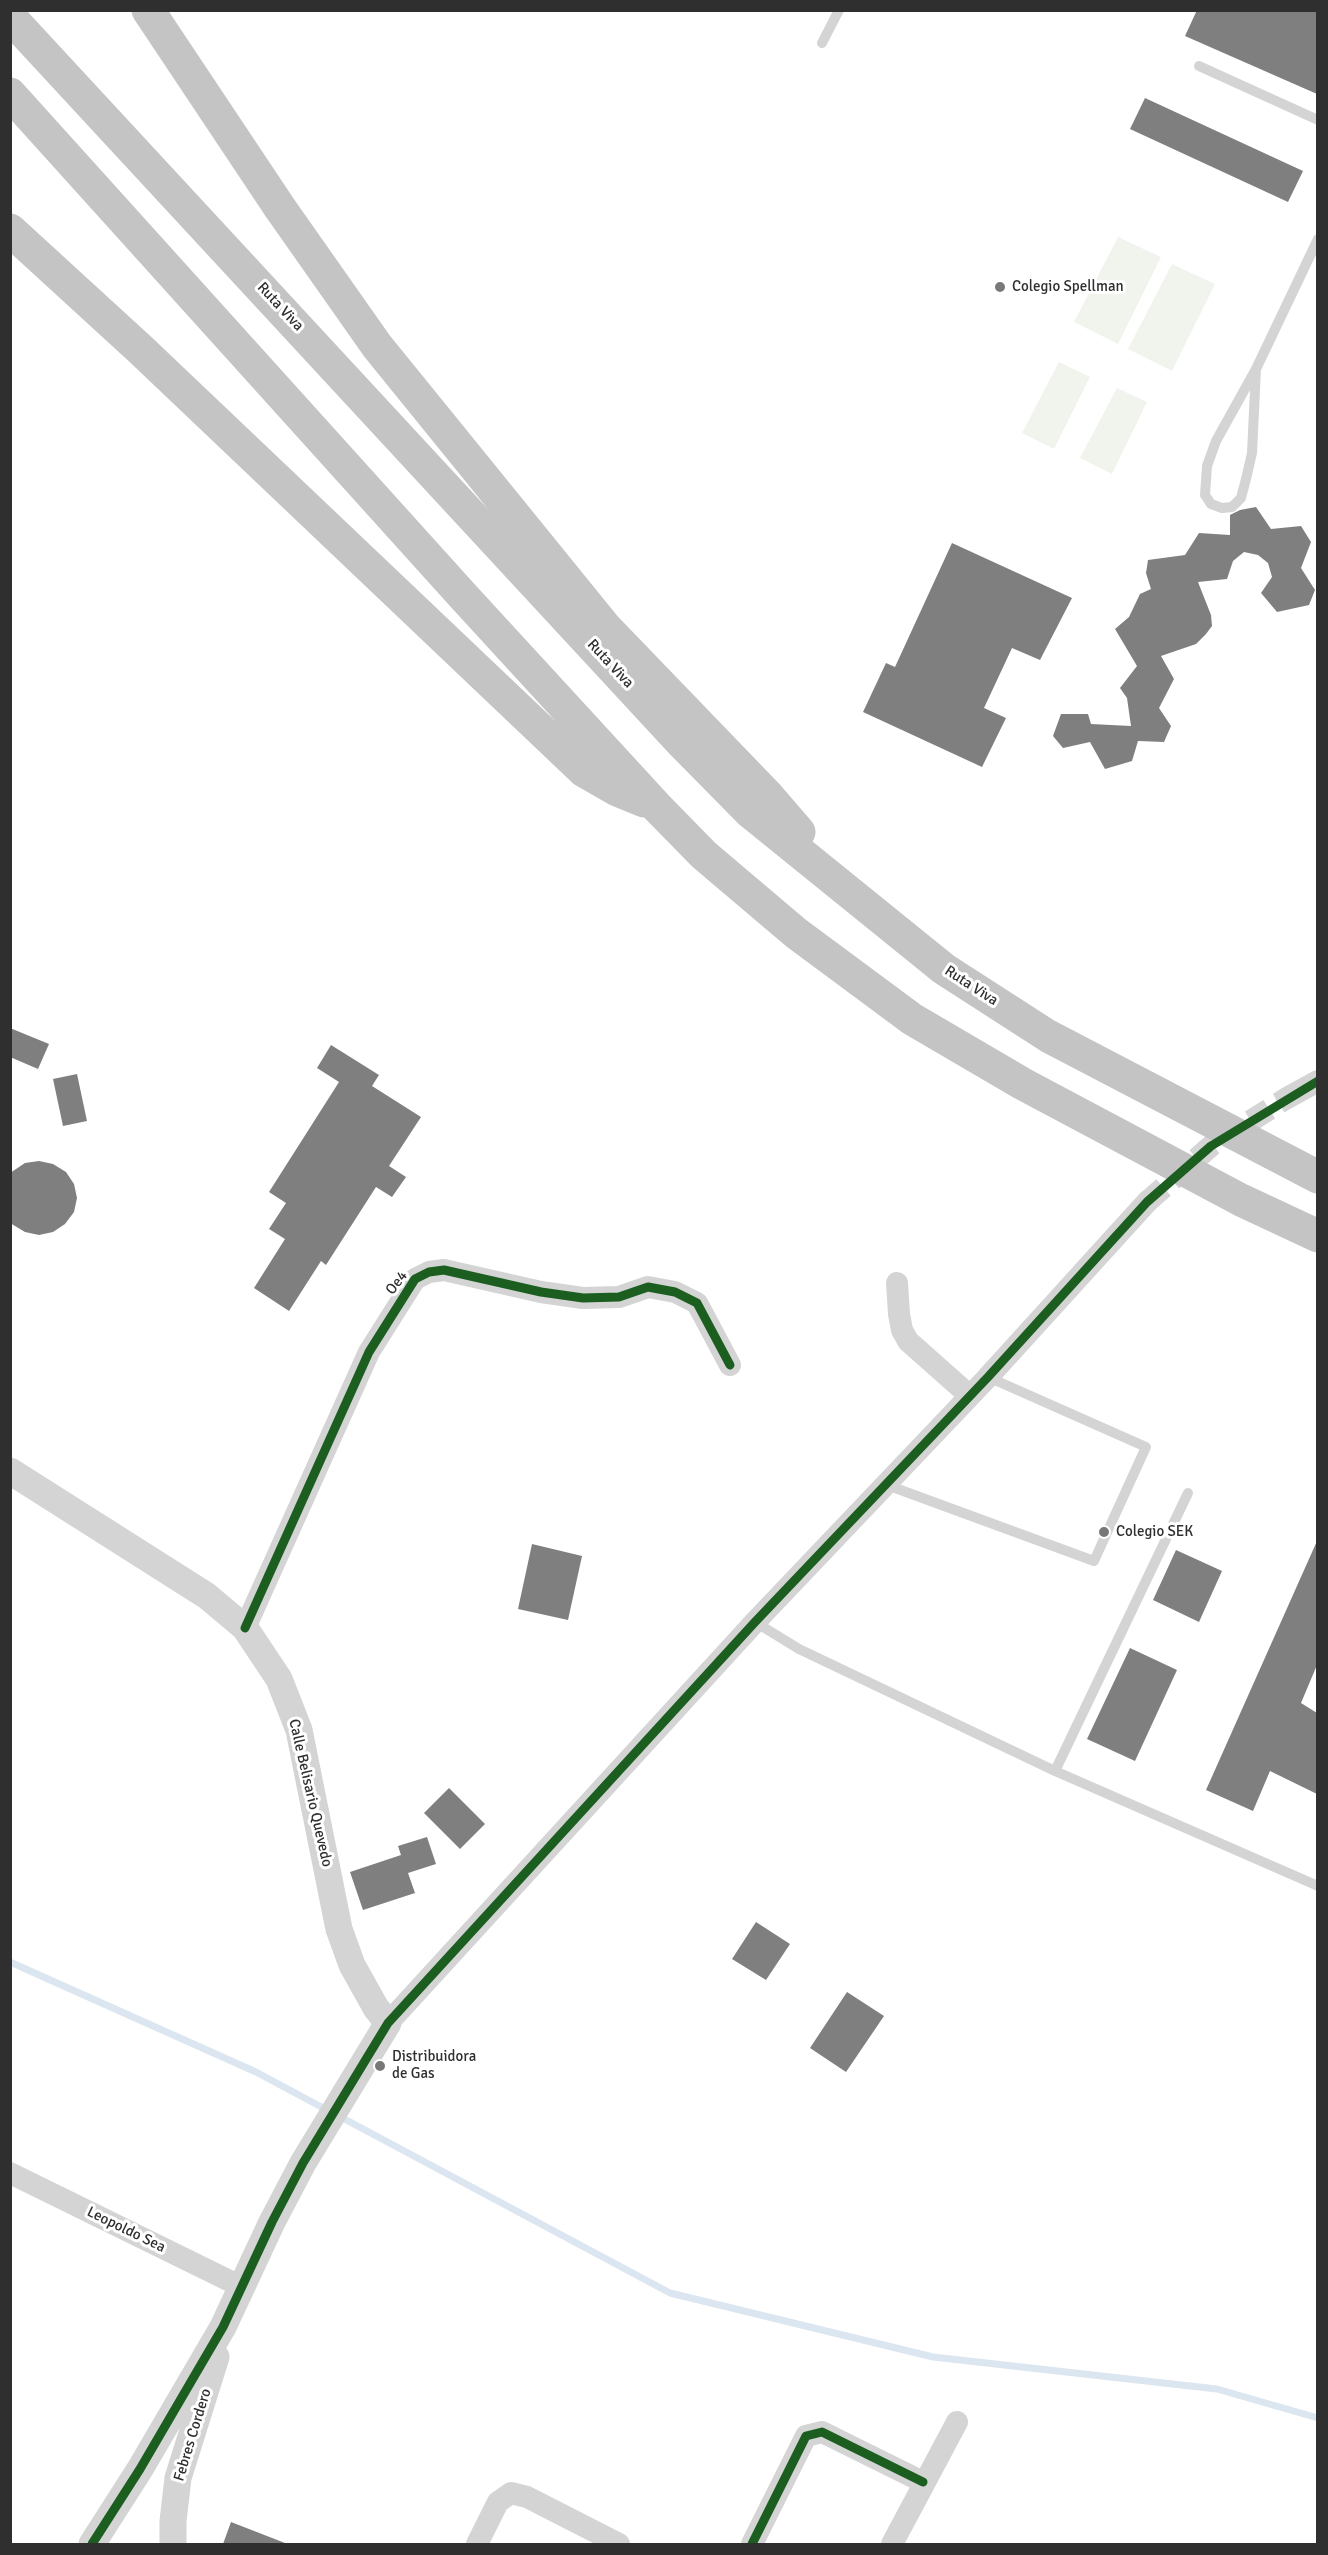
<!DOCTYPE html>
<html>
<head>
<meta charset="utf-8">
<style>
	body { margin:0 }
	#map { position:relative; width:1328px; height:2555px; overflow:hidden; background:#fff; font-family:Signika,sans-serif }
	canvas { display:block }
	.frame { position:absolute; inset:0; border:12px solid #2f2f2f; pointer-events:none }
</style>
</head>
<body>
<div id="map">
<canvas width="1328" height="2555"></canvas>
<div class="frame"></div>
</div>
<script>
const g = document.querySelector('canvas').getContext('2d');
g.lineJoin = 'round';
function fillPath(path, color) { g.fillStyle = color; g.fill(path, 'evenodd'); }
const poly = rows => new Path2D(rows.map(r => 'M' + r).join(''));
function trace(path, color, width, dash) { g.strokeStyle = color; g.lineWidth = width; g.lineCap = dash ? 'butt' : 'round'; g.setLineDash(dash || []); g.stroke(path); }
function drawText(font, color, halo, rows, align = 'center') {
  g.font = font + ' Signika,sans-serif'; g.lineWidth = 6; g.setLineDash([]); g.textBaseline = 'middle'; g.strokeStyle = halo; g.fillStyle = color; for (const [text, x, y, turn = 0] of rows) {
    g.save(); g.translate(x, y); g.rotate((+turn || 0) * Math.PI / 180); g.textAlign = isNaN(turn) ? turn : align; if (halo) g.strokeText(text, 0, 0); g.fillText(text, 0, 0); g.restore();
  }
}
fillPath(poly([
	[1118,237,1161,257,1118,344,1074,322],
	[1172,264,1215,284,1172,371,1128,349],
	[1059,362,1090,377,1054,449,1022,433],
	[1117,388,1147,402,1112,474,1080,458]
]), '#f0f4ed');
trace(poly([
	[10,1962,256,2072,327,2110],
	[337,2115,670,2293,933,2357,1217,2389,1318,2418]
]), '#dce6f0', 7);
fillPath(poly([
	[1197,10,1317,10,1317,94,1185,36],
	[1145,98,1303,171,1288,202,1130,129],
	[1256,507,1271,529,1301,526,1311,542,1301,568,1315,590,1309,605,1277,612,1261,593,1272,577,1268,563,1258,555,1244,552,1233,561,1227,579,1198,582,1211,615,1212,626,1206,634,1196,644,1161,656,1174,679,1159,708,1171,726,1164,742,1138,741,1132,761,1105,769,1090,742,1063,748,1053,736,1061,714,1088,714,1091,724,1131,726,1127,698,1120,688,1137,666,1115,629,1129,617,1140,594,1151,589,1146,573,1148,560,1185,555,1199,533,1230,535,1230,515,1240,510],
	[952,543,1072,598,1040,660,1012,648,984,708,1006,718,982,767,863,712,886,663,895,667],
	[10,1028,49,1044,38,1069,10,1057],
	[331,1045,379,1075,372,1086,421,1117,389,1166,406,1177,392,1197,376,1187,326,1265,321,1261,289,1311,254,1288,285,1239,269,1229,286,1203,269,1192,339,1082,317,1068],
	[77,1074,87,1121,63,1126,53,1079],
	[39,1161,53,1164,66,1172,74,1184,77,1198,74,1212,65,1224,53,1232,39,1235,25,1232,10,1223,10,1173,25,1163],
	[1317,1541,1317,1665,1301,1703,1317,1713,1317,1794,1270,1771,1253,1811,1206,1790],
	[532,1544,582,1556,568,1620,518,1609],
	[1176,1550,1222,1571,1199,1622,1153,1600],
	[1130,1648,1177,1670,1135,1761,1087,1739],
	[449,1788,485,1824,460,1849,424,1813],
	[427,1837,436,1864,408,1873,415,1893,363,1910,350,1872,401,1855,398,1846],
	[756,1922,790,1944,766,1980,732,1959],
	[847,1992,884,2016,846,2072,810,2048],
	[231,2522,285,2543,284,2544,223,2544]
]), '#7f7f7f');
trace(poly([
	[1147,1202,1211,1146,1287,1098]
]), '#d5d5d5', 22, [22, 11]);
trace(poly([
	[822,43,839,10],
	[1199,66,1318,120],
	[1256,369,1252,453,1246,479,1241,498,1232,507,1222,508,1211,504,1205,495,1207,466,1216,441,1256,369,1318,239],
	[887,1485,1094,1561,1146,1447,988,1377],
	[755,1622,799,1649,1055,1771,1318,1886],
	[1055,1771,1188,1493]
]), '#d4d4d4', 10);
trace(poly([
	[1287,1098,1318,1081],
	[897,1283,899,1314,902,1330,908,1341,970,1396],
	[245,1628,369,1352,415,1279,429,1272,444,1270,541,1292,583,1298,619,1297,648,1287,675,1292,697,1303,730,1365],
	[388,2023,755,1622,988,1377,1147,1202],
	[10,2173,242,2287],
	[477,2544,498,2502,511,2493,527,2497,619,2544],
	[752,2544,806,2436,822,2432,923,2482],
	[892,2544,957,2422]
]), '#d4d4d4', 22);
trace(poly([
	[10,1471,207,1596,245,1628,279,1679,299,1730,339,1929,352,1965,376,2008,388,2023,303,2163,272,2222,223,2327,140,2469,92,2544],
	[173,2544,173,2521,178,2478,216,2357]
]), '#d4d4d4', 27);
trace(poly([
	[148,10,280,208,377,346,605,627,768,796,799,832],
	[10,17,682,743,750,812,944,969,1048,1036,1318,1177],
	[10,94,464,597,656,806,704,855,796,933,912,1019,1023,1084,1241,1200,1318,1236],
	[10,230,140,349,584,771,617,790,644,801]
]), '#c4c4c4', 33);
trace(poly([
	[245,1628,369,1352,415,1279,429,1272,444,1270,541,1292,583,1298,619,1297,648,1287,675,1292,697,1303,730,1365],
	[92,2544,140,2469,223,2327,272,2222,303,2163,388,2023,755,1622,988,1377,1147,1202,1211,1146,1318,1081],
	[752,2544,806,2436,822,2432,923,2482]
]), '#1b5e20', 9);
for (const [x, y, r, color] of [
	[1000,287,6,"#787878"],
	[1104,1532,6,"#787878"],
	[380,2066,6,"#787878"]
]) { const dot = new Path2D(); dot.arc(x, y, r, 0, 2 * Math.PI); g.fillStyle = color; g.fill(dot); trace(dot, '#fff', 2); }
drawText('15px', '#2f2f2f', '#fff', [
	["Colegio Spellman",1012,287],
	["Colegio SEK",1116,1532],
	["Distribuidora",392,2057],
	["de Gas",392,2074]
], 'left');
drawText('15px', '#2f2f2f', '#fff', [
	["Ruta Viva",280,307,47],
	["Ruta Viva",610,664,47],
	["Ruta Viva",971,986,33],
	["Oe4",397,1283,-53],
	["Calle Belisario Quevedo",310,1793,77],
	["Leopoldo Sea",126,2230,26],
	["Febres Cordero",193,2435,-73]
]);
</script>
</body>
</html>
